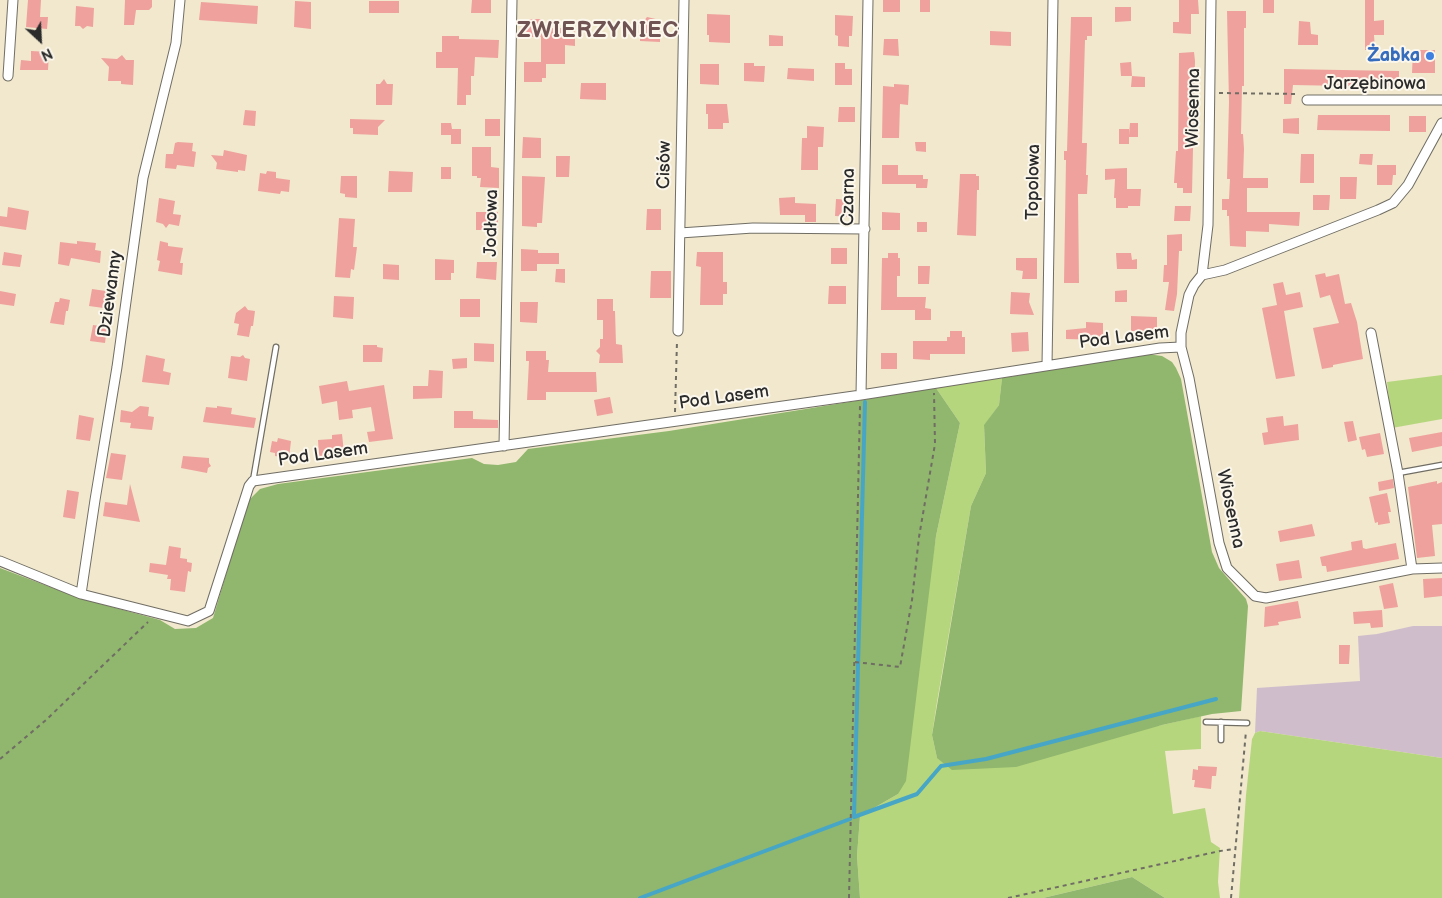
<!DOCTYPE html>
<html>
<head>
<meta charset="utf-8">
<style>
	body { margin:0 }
	#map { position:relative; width:1442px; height:898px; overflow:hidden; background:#f1e8cd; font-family:"Balsamiq Sans",sans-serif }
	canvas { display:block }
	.north { position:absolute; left:15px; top:15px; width:50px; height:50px; -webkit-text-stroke:4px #fbf7ec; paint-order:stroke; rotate:155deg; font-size:14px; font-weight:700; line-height:20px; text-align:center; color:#2b2b2b }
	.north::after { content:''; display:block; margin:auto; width:18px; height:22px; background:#2b2b2b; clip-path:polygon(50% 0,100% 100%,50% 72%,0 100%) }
</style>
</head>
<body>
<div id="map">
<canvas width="1442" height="898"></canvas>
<div class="north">N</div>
</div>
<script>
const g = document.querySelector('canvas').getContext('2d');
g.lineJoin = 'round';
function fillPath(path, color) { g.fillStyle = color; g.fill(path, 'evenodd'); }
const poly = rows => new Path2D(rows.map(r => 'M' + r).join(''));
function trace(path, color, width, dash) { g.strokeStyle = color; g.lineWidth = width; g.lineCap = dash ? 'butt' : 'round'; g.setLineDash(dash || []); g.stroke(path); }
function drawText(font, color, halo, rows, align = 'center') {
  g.font = font + ' "Balsamiq Sans",sans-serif'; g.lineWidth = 4; g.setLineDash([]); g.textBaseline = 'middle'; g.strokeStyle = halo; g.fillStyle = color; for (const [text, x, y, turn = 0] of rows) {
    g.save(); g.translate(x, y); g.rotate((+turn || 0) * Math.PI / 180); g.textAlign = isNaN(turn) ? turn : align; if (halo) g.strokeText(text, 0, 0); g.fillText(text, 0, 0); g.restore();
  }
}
fillPath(poly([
	[1413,626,1442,626,1442,758,1260,731,1255,733,1257,688,1360,681,1358,636,1377,634]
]), '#d0bdcc');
fillPath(poly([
	[1442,375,1442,419,1392,428,1387,382],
	[1002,378,999,405,984,426,986,473,971,506,937,702,932,735,937,758,1162,725,1201,716,1201,749,1165,751,1173,814,1205,808,1211,842,1220,848,1218,882,1220,898,1165,898,1132,877,1043,898,860,898,857,856,860,816,898,794,936,536,960,423,936,388],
	[1260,731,1442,758,1442,898,1239,898,1246,795,1252,739,1255,733]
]), '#b6d67e');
fillPath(poly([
	[1147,354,1162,356,1172,362,1176,368,1181,379,1212,552,1219,568,1246,599,1248,606,1241,711,1212,714,1162,725,1016,767,952,770,937,758,932,735,971,506,986,473,984,425,999,405,1002,378],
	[936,388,960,423,936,536,906,781,898,794,860,816,857,856,860,898,0,898,0,568,79,598,160,620,175,629,196,628,213,618,248,501,260,489,278,484,472,458,484,464,498,465,516,462,528,449,669,431],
	[1132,877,1165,898,1043,898]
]), '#90b76d');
trace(poly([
	[865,402,854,817,917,794,941,766,986,759,1216,699],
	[640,898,850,819]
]), '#47a6c6', 4);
fillPath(poly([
	[28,0,41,0,40,17,48,17,47,29,26,27],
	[125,0,152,0,152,7,149,10,136,10,134,25,124,25],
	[472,0,491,0,491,13,471,13],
	[883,0,900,0,900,12,883,12],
	[920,0,930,0,930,12,920,12],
	[1179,0,1198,0,1199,14,1191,14,1191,34,1173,33,1173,22,1179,22],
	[1263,0,1274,0,1274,13,1263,13],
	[1365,0,1374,0,1374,21,1384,20,1384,35,1374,35,1375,50,1365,50],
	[295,1,311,2,311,29,294,27],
	[369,1,399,1,399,13,369,13],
	[201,2,258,6,257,24,199,20],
	[76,6,94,8,93,27,87,26,83,29,80,26,75,26],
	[1115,7,1131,7,1131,21,1115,22],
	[1227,11,1246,11,1246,28,1244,28,1244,86,1242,86,1241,134,1243,134,1244,149,1243,178,1268,178,1268,188,1247,188,1247,212,1300,212,1299,226,1269,224,1269,232,1246,231,1246,247,1230,246,1229,216,1227,216,1227,210,1222,210,1222,199,1229,199,1230,179,1227,179,1229,102],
	[707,14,730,15,730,43,709,42,709,35,707,35],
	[835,15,853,16,852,36,849,36,849,47,838,46,838,36,835,35],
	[647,17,660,20,660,42,640,41,640,22,643,22],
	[1071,17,1092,17,1092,36,1087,36,1087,40,1085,40,1082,143,1087,143,1086,175,1088,175,1087,194,1078,194,1079,283,1064,283,1066,160,1064,160,1064,151,1067,151],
	[525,19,542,19,541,28,575,28,575,46,565,45,565,64,546,64,546,78,542,78,542,82,524,82,524,62,541,62,541,37,525,37],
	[1299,21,1310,22,1311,34,1318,35,1318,45,1298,45],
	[990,31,1011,32,1011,46,990,45],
	[769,35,783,36,783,46,769,46],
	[442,36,459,36,459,39,499,40,498,58,475,57,474,76,471,76,471,95,466,95,466,105,457,105,458,68,436,68,436,52,442,52],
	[884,39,898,39,899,56,883,55],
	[1413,50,1435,50,1435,73,1412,73],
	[31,51,49,52,48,70,20,70,21,60,31,61],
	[1194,52,1195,61,1192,193,1183,193,1183,188,1177,188,1177,183,1174,183,1176,151,1178,151,1179,53],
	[122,55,126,60,134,60,133,85,121,84,121,81,108,81,109,67,101,58,117,59],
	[1131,62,1132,76,1121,76,1120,63],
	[744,63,754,63,754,66,765,66,764,82,744,81],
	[835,63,845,63,845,69,852,69,852,85,835,85],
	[700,64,719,64,719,85,700,84],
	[788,68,814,69,814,81,787,79],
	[1284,69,1399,71,1399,83,1396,83,1396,87,1293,85,1291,104,1284,104],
	[1132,76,1145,77,1145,87,1131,87],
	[384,79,387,84,393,84,392,105,376,105,376,84,380,84],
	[581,83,606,83,606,100,580,99],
	[894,84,909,85,908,105,900,104,899,138,882,138,883,86,894,87],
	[706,104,727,104,729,123,723,123,723,129,708,129,708,114,706,114],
	[839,107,855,107,855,122,838,122],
	[245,110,256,111,255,126,243,125],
	[1318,115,1390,115,1390,131,1317,130],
	[1409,116,1426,116,1426,132,1409,132],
	[1299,118,1299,134,1283,133,1283,119],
	[350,119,385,120,378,127,378,135,353,134,353,128,350,128],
	[485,119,500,119,500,136,485,136],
	[441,123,451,123,452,129,461,129,461,144,451,144,451,135,441,135],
	[1130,123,1138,123,1138,137,1129,137,1129,144,1119,144,1119,129,1129,129,1129,135],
	[807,126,824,127,823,147,818,147,818,170,801,170,802,138,807,138],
	[523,137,541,138,541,158,522,158],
	[178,142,193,143,192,151,196,152,194,167,177,165,176,169,165,168,166,154,173,154,175,143],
	[915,142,926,142,926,152,916,151],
	[472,147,491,147,491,167,499,168,499,188,480,187,481,178,477,178,477,176,472,176],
	[224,150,247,155,245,171,238,170,238,172,216,169,217,163,211,155,223,156],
	[1301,154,1314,154,1314,183,1300,183],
	[1360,154,1373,154,1372,165,1359,164],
	[556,156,570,156,569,177,556,177],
	[882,165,898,165,898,175,923,175,923,179,928,179,927,188,916,188,916,184,882,184],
	[1377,165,1396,165,1396,175,1393,175,1392,185,1377,185],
	[441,167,451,167,451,179,441,179],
	[1127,168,1127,189,1141,189,1140,206,1128,206,1128,208,1116,208,1116,198,1114,198,1115,179,1105,180,1105,169],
	[267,171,276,172,276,178,290,180,289,192,281,191,280,194,258,191,260,173,266,174],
	[389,171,413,172,412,192,388,192],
	[960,174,976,174,976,176,979,176,979,190,977,190,976,236,957,235],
	[341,176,357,176,357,198,345,197,345,194,340,193],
	[522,176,545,177,542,223,537,223,537,227,522,226],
	[1340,177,1357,177,1356,199,1340,199],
	[1313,195,1330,195,1329,210,1313,210],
	[795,197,795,203,816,204,816,222,805,222,805,215,780,215,779,198],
	[159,198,175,201,173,214,181,215,179,226,169,224,166,228,163,224,156,222],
	[836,199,852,200,852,217,835,216],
	[1175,206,1191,206,1190,221,1174,221],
	[8,207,29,211,26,230,0,226,0,216,7,217],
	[647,209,661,209,661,230,646,230],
	[476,212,498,212,498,230,476,230],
	[882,212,900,213,900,230,882,230],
	[339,218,355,219,353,247,357,247,354,270,351,269,350,278,335,277],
	[917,222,927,222,927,232,917,232],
	[1182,234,1182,251,1179,251,1177,294,1174,311,1165,310,1169,282,1163,282,1164,265,1167,265,1167,235],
	[77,241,96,243,95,250,101,251,100,263,71,258,69,266,58,264,60,242,77,244],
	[160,241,168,243,168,246,183,248,180,263,183,263,182,275,158,271,160,261,157,260],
	[831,248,847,248,847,264,831,264],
	[521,249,538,250,538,253,559,253,559,264,537,264,537,271,521,271],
	[4,252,22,255,20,267,2,265],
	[697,252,723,252,723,282,727,282,727,294,723,294,723,305,700,305,701,267,696,266],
	[888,253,898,253,898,258,900,258,900,276,897,276,897,297,926,297,925,308,931,309,931,320,915,320,915,310,881,310,882,258,888,258],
	[1116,253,1131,253,1132,260,1137,259,1137,269,1117,269],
	[1016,258,1037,258,1037,279,1022,279,1023,271,1016,270],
	[435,259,454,260,454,273,451,273,451,280,435,280],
	[477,262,497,262,496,280,476,278],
	[383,264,399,265,399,280,383,279],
	[918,266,930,266,929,284,918,284],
	[556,269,565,269,565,283,555,282],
	[651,271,671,271,671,298,650,298],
	[1325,273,1326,277,1339,274,1345,304,1351,303,1357,322,1363,359,1333,365,1333,367,1322,369,1313,328,1339,323,1330,295,1320,298,1315,275],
	[1283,282,1286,295,1300,292,1303,307,1284,311,1295,376,1276,379,1262,308,1277,305,1273,284],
	[829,286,846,286,846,304,828,304],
	[92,289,113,292,111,309,89,306],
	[1127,290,1127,302,1115,302,1115,291],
	[0,291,16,294,14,306,0,304],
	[1011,292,1030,293,1029,302,1034,315,1010,314],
	[334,296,354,297,353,319,333,317],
	[60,298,70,300,68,311,66,311,64,325,50,323,55,302,59,302],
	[460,299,480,299,480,317,460,317],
	[597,299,613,299,613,311,615,311,616,344,622,345,623,363,599,363,600,355,596,351,600,347,600,339,603,339,603,320,597,320],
	[520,302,538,302,537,323,520,322],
	[245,306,248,310,255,311,253,326,251,326,249,337,237,335,239,324,234,323,236,313],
	[1131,316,1157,317,1157,332,1131,331],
	[1086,322,1103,323,1103,340,1066,339,1066,330,1086,328],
	[93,325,107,327,105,343,90,341],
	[950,331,962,331,962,337,965,337,965,354,930,354,930,360,913,359,913,341,947,341,947,337,950,337],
	[1028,332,1029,351,1012,352,1011,333],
	[474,343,494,344,494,362,474,361],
	[363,345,377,345,377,347,383,348,382,362,363,362],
	[526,351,546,351,546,360,549,360,548,372,596,372,597,392,546,392,546,400,527,400,529,361,526,361],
	[881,353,897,353,897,369,881,369],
	[146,355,165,359,163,371,171,373,169,385,142,382],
	[243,355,245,358,250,359,247,381,228,378,231,356,240,357],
	[467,358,467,368,453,369,452,359],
	[429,370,443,371,442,398,413,399,413,386,428,386],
	[347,381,349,391,384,385,393,439,369,442,367,432,375,431,371,407,352,410,353,418,339,420,337,401,322,404,319,386],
	[610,397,613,413,597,416,594,400],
	[140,406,149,407,148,416,154,417,152,430,130,428,131,423,120,422,121,410,132,412],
	[217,406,232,408,231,414,256,418,254,428,203,422,206,407,217,408],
	[454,411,473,411,473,419,498,420,498,428,454,428],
	[79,415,94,418,90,441,76,439],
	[1283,416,1284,426,1298,424,1299,440,1264,445,1262,433,1268,432,1266,418],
	[1353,421,1357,440,1348,442,1344,422],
	[1442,432,1442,446,1412,452,1409,438],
	[1380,433,1384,454,1367,457,1365,449,1362,450,1359,437],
	[342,434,344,453,319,456,318,440,332,439,332,435],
	[278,438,291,441,289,458,275,456,275,453,270,452,272,441,277,442],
	[111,453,126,455,122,480,106,478],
	[183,456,209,458,209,463,211,466,208,468,207,473,181,468],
	[1393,479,1394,488,1379,491,1378,482],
	[1437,481,1437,484,1442,482,1442,524,1432,525,1435,556,1417,558,1408,487],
	[130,484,140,522,103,516,105,502,127,505],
	[67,490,79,492,75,519,63,517],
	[1387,493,1391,512,1388,512,1390,523,1378,525,1378,522,1375,523,1369,497],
	[1312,524,1315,536,1280,542,1278,531],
	[1362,540,1363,548,1366,549,1396,543,1399,559,1327,572,1326,566,1322,566,1320,557,1352,550,1351,542],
	[169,546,181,548,180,558,187,559,187,562,192,563,191,572,188,571,185,592,170,590,171,579,167,579,168,575,149,572,150,563,166,565],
	[1299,560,1302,578,1279,581,1276,564],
	[1442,578,1442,596,1424,598,1423,579],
	[1393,583,1398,607,1384,609,1379,586],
	[1298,601,1301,618,1278,622,1279,625,1264,627,1265,607],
	[1382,610,1383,627,1371,628,1370,623,1354,624,1353,612],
	[1339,645,1350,645,1349,664,1339,664],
	[1198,766,1217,767,1216,776,1212,776,1211,789,1194,787,1195,780,1192,780,1193,769,1198,770]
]), '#efa19e');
const service = poly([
	[1398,473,1442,465],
	[253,481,276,347],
	[1206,722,1247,723],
	[1221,740,1221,722]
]);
const minor = poly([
	[8,76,13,0],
	[1307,100,1442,100],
	[1442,123,1408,185,1393,203,1378,210,1225,270,1202,275,1194,285,1189,295,1181,333,1181,347,1189,378,1219,543,1227,568,1255,596,1266,598,1412,569,1442,568],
	[680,233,753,228,865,229],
	[1202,275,1208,225,1211,0],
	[678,331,684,0],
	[1371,333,1398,473,1412,569],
	[1047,365,1053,0],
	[861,395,868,0],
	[504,446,512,0],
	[0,561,81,594,188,621,209,611,249,486,253,481,861,395,1160,348,1181,347],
	[81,594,95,500,117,367,143,178,176,43,180,0]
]);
trace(service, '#706d64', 7);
trace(minor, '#706d64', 11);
trace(poly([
	[1219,93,1299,94],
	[675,412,677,341],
	[855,662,900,667,912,600,919,537,935,444,934,393],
	[0,759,46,720,148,622],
	[849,898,860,406],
	[1008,898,1220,851,1235,849],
	[1231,898,1246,731]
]), '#706d64', 2, [4, 4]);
trace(service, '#fff', 4.5);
trace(minor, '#fff', 9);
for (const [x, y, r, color] of [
	[1430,56,5,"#3f7fe0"]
]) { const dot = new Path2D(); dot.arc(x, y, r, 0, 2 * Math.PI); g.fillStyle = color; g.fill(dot); trace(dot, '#fbf7ec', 2); }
drawText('bold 18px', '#366cbe', '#fbf7ec', [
	["Żabka",1420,56]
], 'right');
drawText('18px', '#2b2b2b', '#fbf7ec', [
	["Jarzębinowa",1375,84],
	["Wiosenna",1194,108,-89],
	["Cisów",665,165,-89],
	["Topolowa",1034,182,-89],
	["Czarna",849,197,-89],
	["Jodłowa",492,223,-89],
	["Dziewanny",111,294,-82],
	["Pod Lasem",1124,338,-7],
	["Pod Lasem",724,398,-8],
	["Pod Lasem",323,455,-8],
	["Wiosenna",1230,509,78]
]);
g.letterSpacing = '1px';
drawText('bold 22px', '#705453', '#fbf7ec', [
	["ZWIERZYNIEC",598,31]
]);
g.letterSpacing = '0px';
</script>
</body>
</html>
